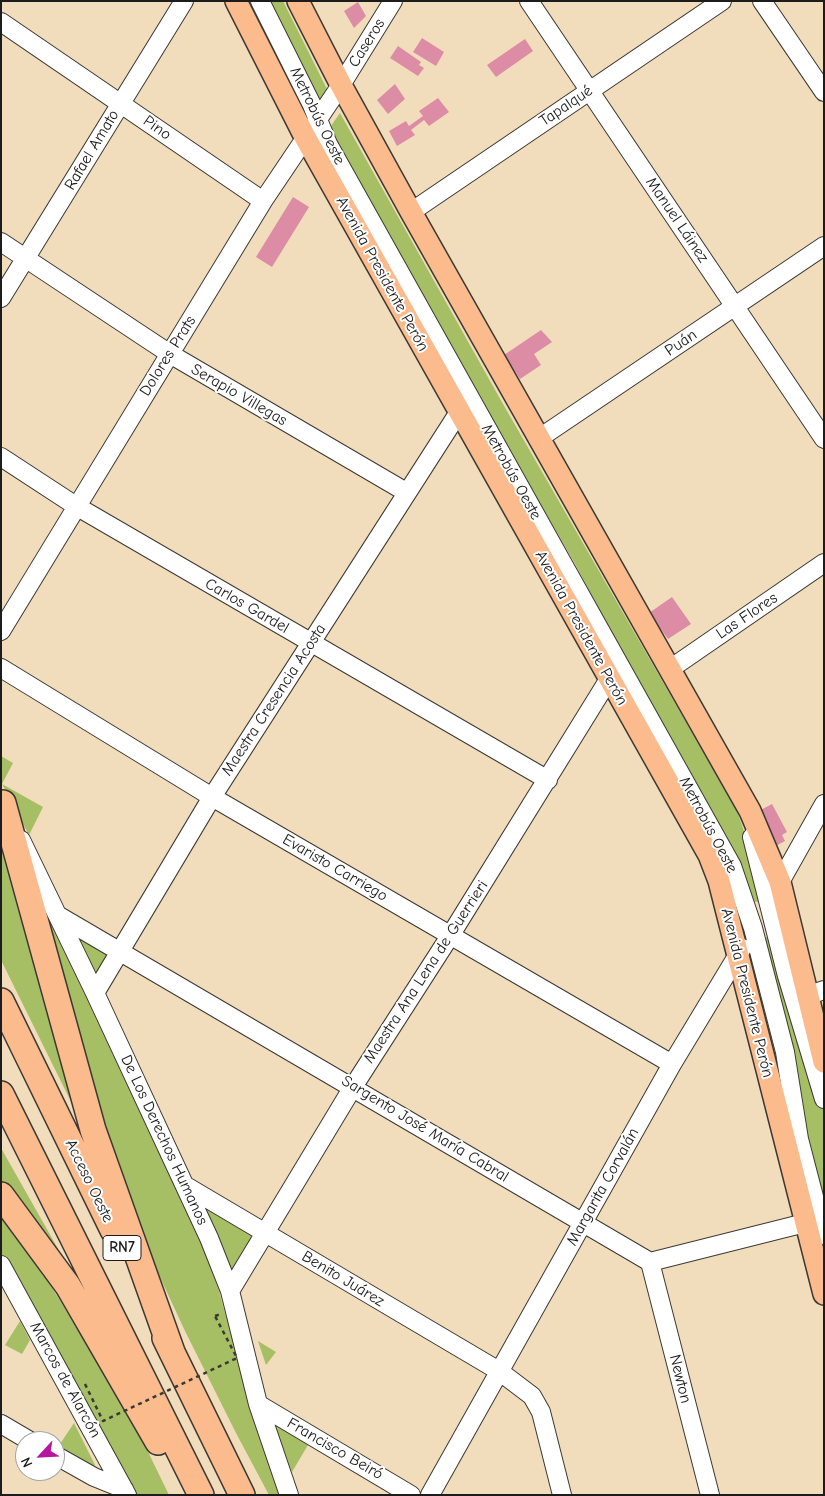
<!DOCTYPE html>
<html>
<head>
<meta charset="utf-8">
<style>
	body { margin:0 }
	#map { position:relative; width:825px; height:1496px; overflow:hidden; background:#f1ddbc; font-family:"Comic Neue",sans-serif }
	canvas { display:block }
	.frame { position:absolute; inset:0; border:2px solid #1c1c1c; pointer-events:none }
	.north { position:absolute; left:15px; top:1431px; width:50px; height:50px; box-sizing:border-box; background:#fff; border:1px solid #a4a4a4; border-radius:50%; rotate:245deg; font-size:14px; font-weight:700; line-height:20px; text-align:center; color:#1c1c1c }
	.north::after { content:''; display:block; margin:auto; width:18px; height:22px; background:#b5179e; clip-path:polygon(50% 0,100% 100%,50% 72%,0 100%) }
</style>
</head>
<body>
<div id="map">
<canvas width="825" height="1496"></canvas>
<div class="frame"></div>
<div class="north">N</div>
</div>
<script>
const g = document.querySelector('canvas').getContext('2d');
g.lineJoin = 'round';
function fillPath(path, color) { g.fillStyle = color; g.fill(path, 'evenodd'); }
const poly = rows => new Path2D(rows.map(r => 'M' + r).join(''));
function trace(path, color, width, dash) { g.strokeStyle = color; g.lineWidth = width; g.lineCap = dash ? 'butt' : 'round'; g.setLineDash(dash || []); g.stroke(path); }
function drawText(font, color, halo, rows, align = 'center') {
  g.font = font + ' "Comic Neue",sans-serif'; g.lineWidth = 4; g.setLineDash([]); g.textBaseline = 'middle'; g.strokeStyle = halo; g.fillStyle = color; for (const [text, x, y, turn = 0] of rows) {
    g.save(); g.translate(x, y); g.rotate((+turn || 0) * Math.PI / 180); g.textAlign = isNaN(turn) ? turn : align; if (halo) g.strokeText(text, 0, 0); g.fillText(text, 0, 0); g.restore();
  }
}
fillPath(poly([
	[264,1,283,1,328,91,317,107],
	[340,113,503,404,737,811,765,891,759,902,746,901,731,857,574,562,339,157,326,133],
	[1,756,13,763,2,784,43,807,29,835,1,782],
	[1,834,80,1120,1,960],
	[27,868,194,1223,219,1291,250,1403,280,1495,269,1495,236,1433,185,1331,127,1206],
	[69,927,114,953,96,985],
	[773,928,824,1113,824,1211,759,948],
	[1,1148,78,1284,1,1185],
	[203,1205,259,1236,233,1285],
	[1,1214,42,1271,134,1423,169,1495,133,1495,1,1255],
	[20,1321,30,1340,22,1354,5,1345],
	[258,1341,276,1352,266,1365],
	[74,1423,95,1465,92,1468,56,1450],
	[272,1423,308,1445,292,1472]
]), '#a6be64');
fillPath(poly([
	[358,2,366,16,354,28,344,11],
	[422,38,444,52,436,66,413,52],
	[525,39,533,51,496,77,487,65],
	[398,46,421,62,419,65,424,68,418,76,390,58],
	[395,84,405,99,388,114,377,100],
	[438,98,449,112,429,126,424,120,411,130,415,135,397,146,389,131,406,121,409,126,423,116,419,111],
	[293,197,309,207,272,267,256,257],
	[541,330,552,342,534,354,541,365,520,379,504,355],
	[672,597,691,624,668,639,649,613],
	[772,804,787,832,782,835,785,841,774,847,755,813]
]), '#dd8ca6');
const minor = poly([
	[260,1,312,105,328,144,732,866,753,928,785,1052,799,1139,824,1235],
	[529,1,824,439],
	[762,1,824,92],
	[1,22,263,201],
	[411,212,722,1],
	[1,242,170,354,406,492],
	[1,298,184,1],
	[538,439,824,246],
	[1,457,76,506,548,780],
	[1,631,263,201,341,85,393,1],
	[1,668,212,797,672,1064],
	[670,669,824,563],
	[752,837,787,976,824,1099],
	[21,840,95,993,209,1238,230,1291,258,1404,289,1495],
	[775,891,824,804],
	[59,916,650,1262,817,1220],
	[95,993,212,797,459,412],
	[806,996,824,990],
	[186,1186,499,1371,532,1396,541,1412,562,1495],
	[650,1262,710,1495],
	[1,1265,127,1495],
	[230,1291,353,1087,450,936,609,679],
	[258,1404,411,1495],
	[1,1424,30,1441],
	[55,1455,94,1477,124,1489,121,1493],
	[430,1495,672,1064,742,948]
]);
const major = poly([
	[236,1,305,137,709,855,719,881,824,1294],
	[298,1,341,85,411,212,750,811,780,882,824,1062]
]);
const highway = poly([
	[3,803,93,1130,172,1352],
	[1,1001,113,1230],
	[1,1094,201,1495],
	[1,1195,68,1286,158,1442],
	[165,1338,242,1495]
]);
trace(minor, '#3c3934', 20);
trace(major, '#3c3934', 24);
trace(highway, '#3c3934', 28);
trace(poly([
	[215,1316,221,1314]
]), '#3c3934', 2.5, [4, 4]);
trace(minor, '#fff', 18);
trace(major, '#fbbb8c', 21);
trace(highway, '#fbbb8c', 25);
trace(poly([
	[85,1384,103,1421,237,1358,215,1316]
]), '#3c3934', 2.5, [4, 4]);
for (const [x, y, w] of [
	[122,1248,38]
]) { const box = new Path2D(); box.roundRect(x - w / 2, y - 12.5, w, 25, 4); g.fillStyle = '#fff'; g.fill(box); trace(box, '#1c1c1c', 1); }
drawText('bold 15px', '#1c1c1c', null, [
	["RN7",122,1248]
]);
drawText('16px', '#1c1c1c', '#fff', [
	["Caseros",367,43,-58],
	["Tapalqué",566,106,-34],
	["Metrobús Oeste",317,116,64],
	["Pino",157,128,35],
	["Rafael Amato",92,150,-59],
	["Manuel Láinez",677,220,56],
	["Avenida Presidente Perón",382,274,61],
	["Puán",681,343,-34],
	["Dolores Prats",168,356,-58],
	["Serapio Villegas",239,395,30],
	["Metrobús Oeste",511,472,61],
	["Carlos Gardel",247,606,30],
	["Las Flores",747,616,-34],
	["Avenida Presidente Perón",581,628,61],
	["Maestra Cresencia Acosta",274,700,-57],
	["Metrobús Oeste",708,825,62],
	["Evaristo Carriego",335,868,30],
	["Maestra Ana Lena de Guerrieri",426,972,-57],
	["Avenida Presidente Perón",747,993,76],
	["Sargento José María Cabral",425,1129,31],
	["De Los Derechos Humanos",164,1140,65],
	["Acceso Oeste",89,1181,64],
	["Margarita Corvalán",603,1187,-61],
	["Benito Juárez",343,1279,31],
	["Newton",680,1379,76],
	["Marcos de Alarcón",65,1380,61],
	["Francisco Beiró",335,1449,30]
]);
</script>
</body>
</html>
